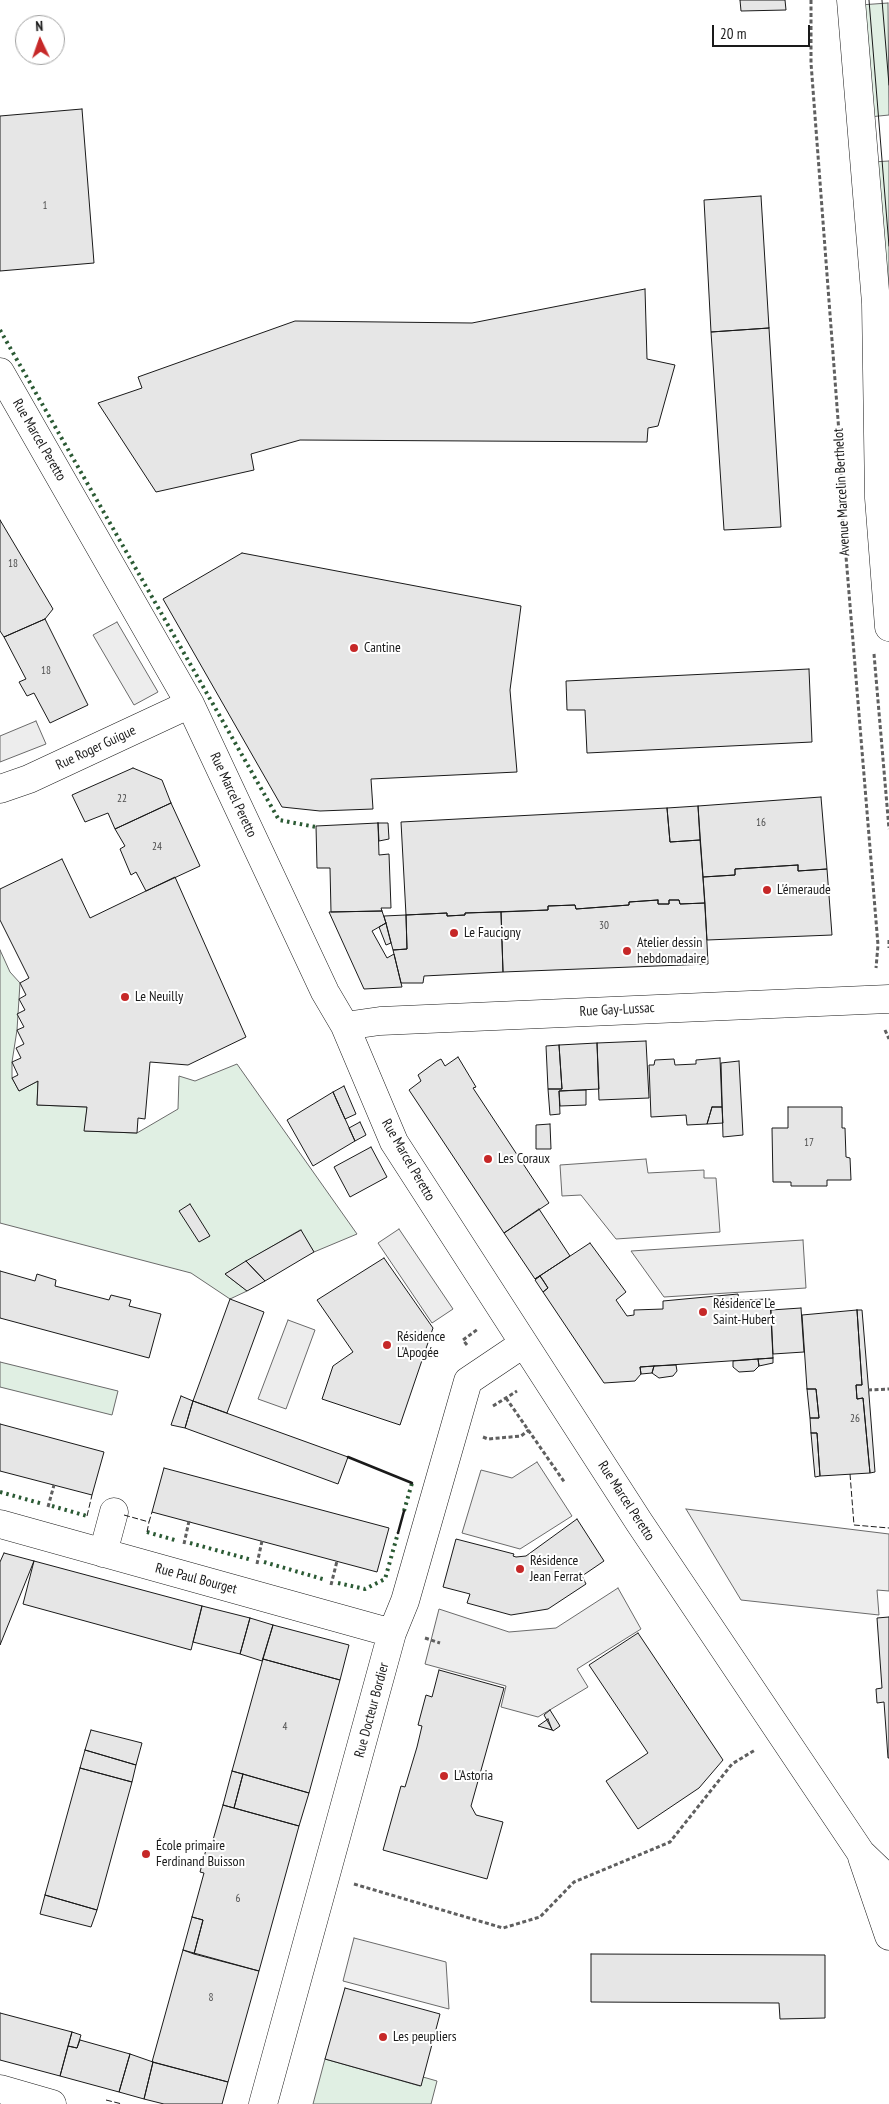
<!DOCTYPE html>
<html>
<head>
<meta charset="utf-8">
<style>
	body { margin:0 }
	#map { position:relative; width:889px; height:2104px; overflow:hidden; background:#fff; font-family:"PT Sans Narrow",sans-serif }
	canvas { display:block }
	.north { position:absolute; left:15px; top:15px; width:50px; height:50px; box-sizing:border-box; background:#fff; border:1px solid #a3a3a3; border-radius:50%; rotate:357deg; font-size:14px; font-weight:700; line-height:20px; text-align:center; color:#1a1a1a }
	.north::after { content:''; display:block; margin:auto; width:18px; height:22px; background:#c62828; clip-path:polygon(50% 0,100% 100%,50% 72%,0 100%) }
	.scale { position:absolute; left:712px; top:25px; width:98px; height:22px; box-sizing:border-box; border:2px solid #1a1a1a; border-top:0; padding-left:6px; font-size:15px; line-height:18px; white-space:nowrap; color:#1a1a1a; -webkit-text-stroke:4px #fff; paint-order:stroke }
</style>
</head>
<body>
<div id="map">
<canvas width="889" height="2104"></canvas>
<div class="north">N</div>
<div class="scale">20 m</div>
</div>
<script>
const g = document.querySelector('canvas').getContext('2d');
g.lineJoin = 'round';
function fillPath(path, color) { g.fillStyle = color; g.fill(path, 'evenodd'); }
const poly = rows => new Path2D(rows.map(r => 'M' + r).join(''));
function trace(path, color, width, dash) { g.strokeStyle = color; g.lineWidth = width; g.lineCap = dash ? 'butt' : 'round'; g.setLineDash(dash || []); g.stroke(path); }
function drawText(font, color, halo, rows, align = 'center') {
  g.font = font + ' "PT Sans Narrow",sans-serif'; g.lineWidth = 4; g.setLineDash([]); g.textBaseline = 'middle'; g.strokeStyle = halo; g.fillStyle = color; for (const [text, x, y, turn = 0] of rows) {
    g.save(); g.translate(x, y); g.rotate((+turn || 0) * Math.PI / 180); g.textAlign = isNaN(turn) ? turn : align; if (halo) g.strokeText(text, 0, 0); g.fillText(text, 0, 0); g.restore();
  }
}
const green = poly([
	[888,3,889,115,869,117,860,5,888,3],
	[889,161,889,353,872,162,889,161],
	[0,950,10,972,20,983,17,1030,12,1062,12,1078,19,1091,38,1081,37,1105,87,1107,85,1131,137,1133,178,1109,179,1076,195,1081,237,1064,357,1234,314,1252,300,1230,225,1274,247,1291,230,1299,191,1273,0,1223,0,950],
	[0,1362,118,1391,112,1415,0,1387,0,1362],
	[325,2059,420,2086,423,2077,437,2081,431,2104,313,2104,325,2059]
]);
fillPath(green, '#e0efe3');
trace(green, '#6a6a6a', 1);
const parking = poly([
	[117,622,158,692,134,705,93,635,117,622],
	[36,721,46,744,0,762,0,736,36,721],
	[646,1159,648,1173,704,1170,704,1178,716,1178,720,1232,616,1239,581,1195,562,1196,560,1165,646,1159],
	[399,1229,453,1309,432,1323,378,1243,399,1229],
	[803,1240,806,1288,664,1297,631,1251,803,1240],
	[288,1320,315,1330,286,1409,258,1399,288,1320],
	[537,1462,572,1516,520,1549,462,1533,481,1470,512,1478,537,1462],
	[686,1509,889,1534,889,1591,877,1590,879,1615,741,1600,686,1509],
	[618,1588,641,1629,577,1669,588,1687,538,1717,501,1707,506,1686,425,1664,439,1609,509,1632,556,1628,618,1588],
	[354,1938,446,1962,449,2009,343,1981,354,1938]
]);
fillPath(parking, '#ededed');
trace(parking, '#6a6a6a', 1);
const building = poly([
	[740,0,785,0,786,10,741,11,740,0],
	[82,109,94,263,0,271,0,116,82,109],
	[761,196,769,328,711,332,704,200,761,196],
	[645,289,647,359,675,365,658,426,648,428,647,442,300,440,251,454,254,470,156,492,98,403,142,388,138,377,295,321,472,323,645,289],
	[769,328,781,527,724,530,711,332,769,328],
	[0,520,53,609,45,619,4,637,0,631,0,520],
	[242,553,521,606,510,690,517,772,371,779,373,809,320,811,282,807,163,599,242,553],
	[45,619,88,705,50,723,34,693,27,696,19,682,26,679,4,637,45,619],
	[809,669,812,742,587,753,585,710,567,710,566,681,809,669],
	[133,768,162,780,171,803,115,829,108,813,85,822,72,795,133,768],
	[821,797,827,869,798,871,798,865,735,869,735,875,703,877,698,806,821,797],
	[171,803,200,866,146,891,136,872,131,875,120,849,125,846,115,829,171,803],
	[698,806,700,840,670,842,667,808,698,806],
	[667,808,670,842,700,840,705,903,680,904,679,900,669,900,669,904,658,904,658,900,629,902,629,905,576,909,575,905,548,906,548,910,465,913,465,915,447,916,447,913,406,915,401,822,667,808],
	[378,823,388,823,389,839,379,841,378,823],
	[378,823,379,855,389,854,391,908,381,908,382,911,331,912,330,868,317,868,316,826,378,823],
	[62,859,90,918,175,877,246,1037,188,1065,150,1062,145,1119,138,1118,137,1133,84,1131,87,1107,37,1105,38,1081,19,1091,12,1078,18,1075,12,1062,21,1058,16,1048,24,1044,17,1030,24,1027,17,1014,25,1010,19,999,26,995,20,983,29,978,0,920,0,889,62,859],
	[798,865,798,871,827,869,832,935,707,940,703,877,735,875,735,869,798,865],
	[658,900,658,904,669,904,669,900,679,900,680,904,705,903,708,964,503,972,501,912,548,910,548,906,575,905,576,909,629,905,629,902,658,900],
	[382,911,386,923,372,931,387,958,394,954,402,987,364,989,329,912,382,911],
	[501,912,503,972,424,976,423,983,401,983,393,950,407,949,406,915,447,913,447,916,465,915,465,913,501,912],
	[406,915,407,949,393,950,384,916,406,915],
	[386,923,391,943,386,945,379,927,386,923],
	[646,1041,649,1098,599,1100,597,1043,646,1041],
	[597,1043,599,1089,559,1091,560,1114,550,1115,548,1089,562,1089,559,1045,597,1043],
	[559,1045,562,1089,548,1089,546,1046,559,1045],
	[458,1057,476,1087,473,1088,549,1203,504,1233,409,1090,421,1081,418,1075,437,1061,441,1059,445,1066,458,1057],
	[720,1058,722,1107,712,1107,707,1124,687,1125,686,1115,651,1117,649,1065,654,1065,655,1060,674,1059,675,1065,696,1064,696,1060,720,1058],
	[739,1061,743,1135,723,1137,721,1063,739,1061],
	[344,1086,356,1114,345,1119,333,1092,344,1086],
	[586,1090,586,1105,560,1106,559,1091,586,1090],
	[333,1092,355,1141,313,1166,287,1120,333,1092],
	[712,1107,722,1107,723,1123,707,1124,712,1107],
	[788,1107,842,1107,842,1128,845,1128,846,1157,850,1158,851,1180,827,1180,827,1186,791,1186,791,1182,773,1182,772,1128,788,1128,788,1107],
	[360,1122,366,1135,355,1141,349,1128,360,1122],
	[550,1124,551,1149,536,1149,536,1125,550,1124],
	[371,1147,387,1177,350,1197,334,1167,371,1147],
	[190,1204,210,1236,199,1242,179,1211,190,1204],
	[539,1209,570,1256,535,1279,504,1233,539,1209],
	[301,1230,314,1252,302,1259,265,1281,246,1261,301,1230],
	[590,1243,626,1292,616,1300,627,1316,634,1315,634,1310,663,1309,663,1301,738,1294,739,1300,770,1299,773,1358,640,1367,641,1374,635,1381,604,1383,543,1292,548,1288,543,1280,540,1276,535,1279,590,1243],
	[384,1258,433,1328,400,1425,322,1399,333,1366,353,1352,317,1300,384,1258],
	[246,1261,265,1281,247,1291,225,1274,246,1261],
	[0,1271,35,1281,37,1274,56,1280,55,1286,109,1300,111,1295,131,1300,129,1306,161,1314,149,1358,0,1318,0,1271],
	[540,1276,548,1288,543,1292,535,1280,540,1276],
	[230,1299,264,1312,227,1413,193,1401,230,1299],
	[801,1308,804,1352,773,1354,771,1310,801,1308],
	[857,1310,862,1310,868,1382,875,1472,870,1473,863,1398,857,1399,856,1385,862,1385,857,1310],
	[857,1310,862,1385,856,1385,857,1399,863,1398,870,1473,820,1476,817,1433,811,1433,810,1418,819,1418,816,1389,807,1389,802,1315,857,1310],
	[773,1358,773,1363,759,1366,758,1359,773,1358],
	[758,1359,759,1366,754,1371,739,1372,733,1367,733,1361,758,1359],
	[676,1365,677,1371,673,1376,659,1378,652,1373,654,1366,676,1365],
	[654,1366,652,1373,641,1374,640,1367,654,1366],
	[807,1389,816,1389,819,1418,810,1418,807,1389],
	[181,1396,193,1401,185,1428,171,1425,181,1396],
	[193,1401,348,1457,338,1484,185,1428,193,1401],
	[0,1424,104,1452,92,1495,0,1471,0,1424],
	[811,1433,817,1433,820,1476,815,1477,811,1433],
	[164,1468,389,1528,377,1572,152,1512,164,1468],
	[577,1519,604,1561,582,1576,586,1584,548,1609,511,1615,467,1603,470,1594,443,1587,456,1539,514,1554,513,1556,516,1557,526,1556,577,1519],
	[4,1553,34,1561,0,1645,0,1562,4,1553],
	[34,1561,202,1606,191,1650,23,1604,34,1561],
	[202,1606,250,1618,240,1654,193,1642,202,1606],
	[889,1617,889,1758,888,1758,884,1702,877,1703,876,1689,882,1688,877,1618,889,1617],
	[250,1618,273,1625,262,1661,240,1654,250,1618],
	[273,1625,349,1645,340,1680,263,1659,273,1625],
	[638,1633,723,1760,699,1788,638,1829,606,1781,648,1753,589,1665,638,1633],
	[263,1659,340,1680,309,1793,232,1771,263,1659],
	[439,1670,504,1688,471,1806,476,1815,503,1822,487,1879,383,1850,401,1786,405,1787,417,1747,422,1726,418,1725,426,1695,432,1697,439,1670],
	[550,1710,560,1726,553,1731,544,1715,550,1710],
	[548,1719,552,1730,538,1726,548,1719],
	[91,1730,142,1743,136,1765,85,1750,91,1730],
	[85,1750,136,1765,132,1782,80,1768,85,1750],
	[80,1768,132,1782,97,1910,45,1895,80,1768],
	[232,1771,243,1774,234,1808,223,1805,232,1771],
	[243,1774,309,1793,299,1826,234,1808,243,1774],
	[223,1805,299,1826,259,1971,194,1954,203,1920,192,1917,204,1873,200,1872,207,1846,211,1847,223,1805],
	[45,1895,97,1910,91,1927,40,1914,45,1895],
	[192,1917,203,1920,194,1954,183,1950,192,1917],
	[183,1950,259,1971,228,2082,152,2062,183,1950],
	[591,1954,825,1955,825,2018,780,2019,779,2003,591,2002,591,1954],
	[345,1988,440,2014,421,2086,325,2059,345,1988],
	[0,2013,72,2032,60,2076,0,2060,0,2013],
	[72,2032,81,2035,77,2048,68,2046,72,2032],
	[80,2040,130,2054,119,2092,60,2076,68,2046,77,2048,80,2040],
	[130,2054,153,2062,144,2099,119,2092,130,2054],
	[153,2062,228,2082,222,2104,164,2104,144,2099,153,2062]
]);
fillPath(building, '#e6e6e6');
trace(building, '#1a1a1a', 1);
const minor = poly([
	[0,372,190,704,325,992,345,1026,394,1142,639,1522,861,1853,889,1880],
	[0,789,29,779,190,704],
	[345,1026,380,1021,889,999],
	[0,1524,392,1633],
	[103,1553,114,1512],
	[862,1857,889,1936],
	[0,2089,52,2104],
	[263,2104,392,1633,405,1601,468,1381,523,1344]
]);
const major = poly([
	[851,0,876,303,879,498,889,627]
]);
trace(minor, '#1a1a1a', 29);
trace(major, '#1a1a1a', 29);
trace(poly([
	[811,0,811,63,840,446,843,520,878,945,876,968],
	[874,654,889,829],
	[889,940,889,948],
	[885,1030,889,1039],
	[467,1345,463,1340,478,1329],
	[868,1390,889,1389],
	[506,1398,565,1483],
	[493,1406,517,1391],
	[483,1437,488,1439,521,1436,529,1430],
	[48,1507,54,1485],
	[184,1544,189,1521],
	[257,1564,262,1541],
	[331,1585,337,1561],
	[425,1638,440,1643],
	[354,1884,503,1928,540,1917,574,1882,670,1842,732,1764,755,1750]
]), '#5f5f5f', 3, [4, 2.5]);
trace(minor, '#fff', 28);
trace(major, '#fff', 28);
trace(poly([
	[869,0,889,246],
	[882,0,889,85]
]), '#1a1a1a', 1);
trace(poly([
	[0,330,279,820,316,827],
	[0,1492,43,1504],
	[52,1506,87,1516],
	[404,1511,412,1483],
	[147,1532,178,1541],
	[190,1543,252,1560],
	[264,1562,326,1580],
	[338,1583,365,1589,385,1579,398,1533]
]), '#2b5a34', 4, [2.5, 4]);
trace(poly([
	[850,1474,854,1525,889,1528],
	[124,1515,149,1522,152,1512],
	[87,1516,92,1495],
	[147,1532,149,1522],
	[106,2100,122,2104]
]), '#1a1a1a', 1, [6, 2.5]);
trace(poly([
	[348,1457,412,1483],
	[398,1533,404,1511]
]), '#1a1a1a', 2.5);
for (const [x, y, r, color] of [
	[354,648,5,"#c62828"],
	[767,890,5,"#c62828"],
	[454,933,5,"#c62828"],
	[627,951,5,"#c62828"],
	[125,997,5,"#c62828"],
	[488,1159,5,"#c62828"],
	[703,1312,5,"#c62828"],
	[387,1345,5,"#c62828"],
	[520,1569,5,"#c62828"],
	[444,1776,5,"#c62828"],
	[146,1854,5,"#c62828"],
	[383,2037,5,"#c62828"]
]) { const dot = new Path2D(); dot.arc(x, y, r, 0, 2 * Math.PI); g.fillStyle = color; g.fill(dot); trace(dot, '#fff', 2); }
drawText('11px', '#4d4d4d', null, [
	["1",45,206],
	["18",13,564],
	["18",46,671],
	["22",122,799],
	["16",761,823],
	["24",157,847],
	["30",604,926],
	["17",809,1143],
	["26",855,1419],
	["4",285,1727],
	["6",238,1899],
	["8",211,1998]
]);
drawText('14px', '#1a1a1a', '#fff', [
	["Rue Marcel Peretto",39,440,60],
	["Avenue Marcelin Berthelot",842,492,-93],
	["Rue Roger Guigue",96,748,-25],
	["Rue Marcel Peretto",233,795,65],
	["Rue Gay-Lussac",617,1010,-3],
	["Rue Marcel Peretto",408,1160,60],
	["Rue Marcel Peretto",626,1501,57],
	["Rue Paul Bourget",196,1579,15],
	["Rue Docteur Bordier",372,1710,-75]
]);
drawText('14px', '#1a1a1a', '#fff', [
	["Cantine",364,648],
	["L'émeraude",777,890],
	["Le Faucigny",464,933],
	["Atelier dessin",637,943],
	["hebdomadaire",637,959],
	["Le Neuilly",135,997],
	["Les Coraux",498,1159],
	["Résidence Le",713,1304],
	["Saint-Hubert",713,1320],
	["Résidence",397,1337],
	["L'Apogée",397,1353],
	["Résidence",530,1561],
	["Jean Ferrat",530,1577],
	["L'Astoria",454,1776],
	["École primaire",156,1846],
	["Ferdinand Buisson",156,1862],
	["Les peupliers",393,2037]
], 'left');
</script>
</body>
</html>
